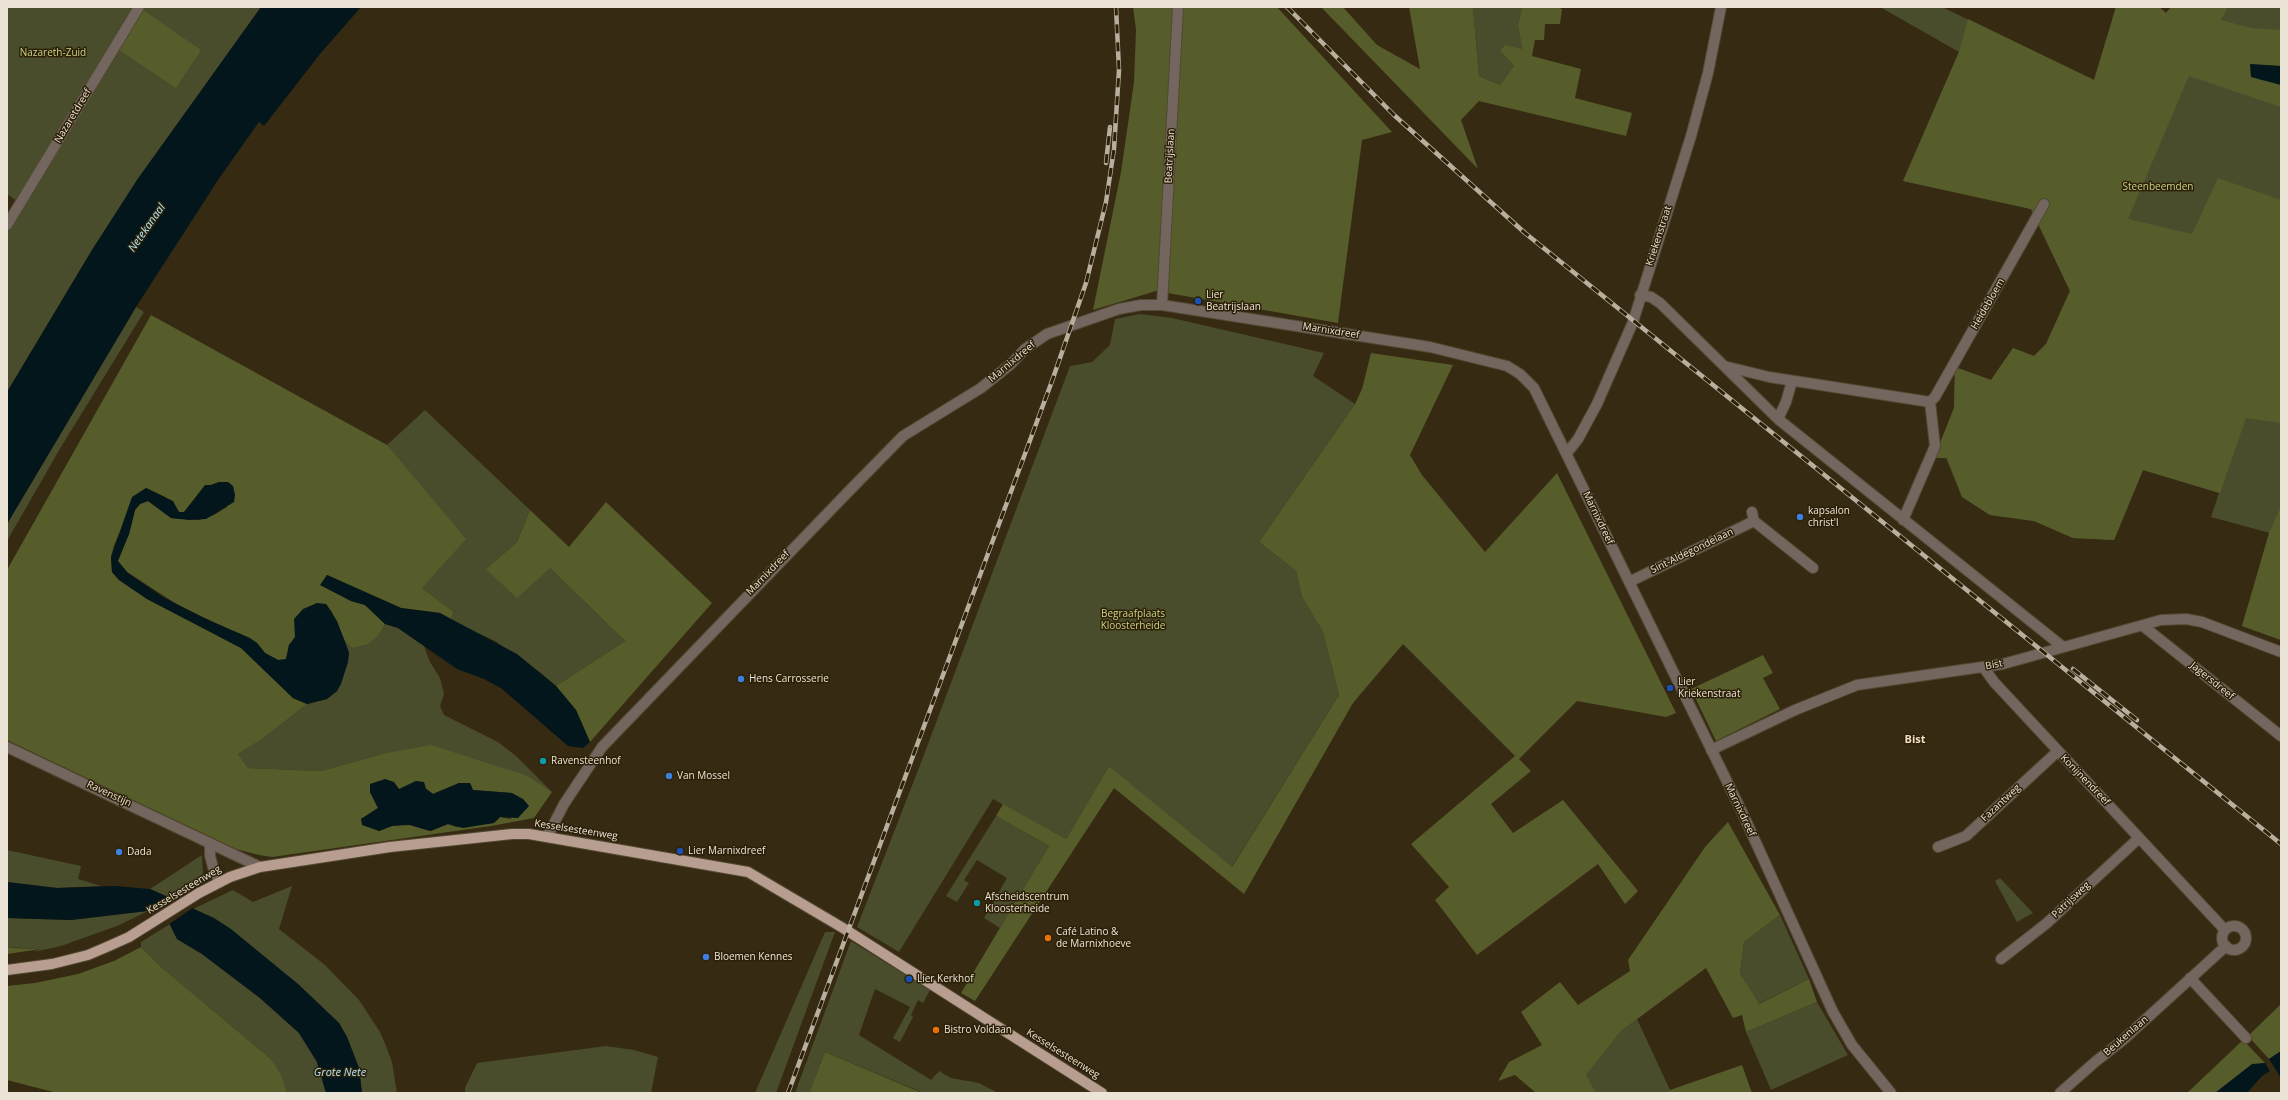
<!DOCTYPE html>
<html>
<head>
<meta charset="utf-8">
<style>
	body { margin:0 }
	#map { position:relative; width:2288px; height:1100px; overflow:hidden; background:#362a12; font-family:"Open Sans",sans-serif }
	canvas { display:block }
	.frame { position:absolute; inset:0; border:8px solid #ece4d6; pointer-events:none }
</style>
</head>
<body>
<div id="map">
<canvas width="2288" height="1100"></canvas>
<div class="frame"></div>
</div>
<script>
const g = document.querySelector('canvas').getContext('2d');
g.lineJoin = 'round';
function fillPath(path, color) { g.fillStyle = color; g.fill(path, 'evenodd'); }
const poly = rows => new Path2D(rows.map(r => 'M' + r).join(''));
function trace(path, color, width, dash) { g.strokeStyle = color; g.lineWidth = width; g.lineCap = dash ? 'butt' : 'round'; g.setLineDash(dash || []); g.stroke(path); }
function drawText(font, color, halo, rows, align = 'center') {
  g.font = font + ' "Open Sans",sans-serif'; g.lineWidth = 3; g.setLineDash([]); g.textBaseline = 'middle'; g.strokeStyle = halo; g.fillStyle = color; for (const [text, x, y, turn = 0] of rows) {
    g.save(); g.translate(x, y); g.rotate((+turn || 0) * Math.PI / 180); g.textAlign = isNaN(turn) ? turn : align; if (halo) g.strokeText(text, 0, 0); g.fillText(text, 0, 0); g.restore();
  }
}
fillPath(poly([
	[7,7,261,7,137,180,92,250,7,392,7,216,17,201,7,194],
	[1473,7,1522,7,1518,25,1522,49,1500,51,1514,66,1500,85,1479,76],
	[1880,7,1942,7,2094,80,2116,7,2159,7,2166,13,2171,7,2281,7,2281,640,2242,626,2270,533,2211,517,2219,493,2143,470,2114,540,2073,538,2034,521,1990,515,1962,497,1946,458,1934,458,1954,408,1955,367,1991,380,2013,348,2034,356,2046,344,2070,291,2031,209,1903,181,1959,52],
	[136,307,144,312,61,447,7,541,7,524],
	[1140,314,1172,318,1324,353,1313,376,1355,404,1259,542,1296,571,1302,597,1323,632,1339,695,1231,868,1109,766,1066,839,993,799,899,952,857,927,922,760,1070,366,1092,362,1110,345,1115,319],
	[425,410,530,510,517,542,486,569,550,568,625,641,556,686,541,673,495,641,450,620,454,612,422,588,387,445],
	[385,624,398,628,424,646,430,662,440,678,444,694,440,706,444,715,498,742,516,756,552,792,528,776,382,754,321,771,248,768,238,754,261,740,307,704,327,699,337,691,343,676,349,653,345,641,352,648,379,635],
	[996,816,1049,846,1000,928,984,918,1007,878,977,860,964,880,969,883,957,902,946,896],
	[7,850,81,866,78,879,101,886,57,888,7,882],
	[202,855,203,877,171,898,150,889],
	[2000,878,2033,913,2017,922,1995,881],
	[292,886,279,929,325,965,359,1000,380,1032,386,1046,392,1062,397,1093,362,1093,359,1068,347,1037,339,1023,298,984,193,909,233,890,253,902],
	[148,911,117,926,61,946,34,952,40,949,7,947,7,918,71,920],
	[1780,915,1809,979,1758,1004,1740,973,1744,942],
	[170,924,177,939,202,954,260,998,299,1033,317,1062,326,1093,287,1093,271,1059,161,967,141,947,141,942],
	[825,932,835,932,776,1093,755,1093],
	[851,941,930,990,923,1003,918,1000,911,1015,913,1017,900,1042,893,1038,910,1007,875,989,859,1035,931,1080,939,1071,951,1078,979,1083,998,1093,924,1093,825,1052,809,1093,795,1093],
	[1817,1002,1848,1055,1771,1090,1746,1032],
	[1637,1019,1670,1090,1661,1093,1596,1093,1585,1075,1621,1031],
	[606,1046,634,1050,658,1057,651,1093,465,1093,465,1088,477,1063]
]), '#494d2c');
fillPath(poly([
	[1133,7,1277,7,1392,132,1362,140,1338,323,1156,291,1093,310,1121,172,1134,82,1136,30],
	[1321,7,1343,7,1377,45,1420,69,1409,7,1473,7,1479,76,1500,85,1514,66,1500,51,1505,45,1522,49,1518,25,1522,7,1556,7,1562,9,1560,24,1545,24,1544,40,1535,40,1532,56,1581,69,1575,98,1632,113,1626,136,1479,101,1461,120,1478,169],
	[2116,7,2159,7,2166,13,2171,7,2233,7,2227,8,2221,20,2251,28,2281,30,2281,66,2250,64,2251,77,2281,85,2281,107,2189,76,2128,219,2192,234,2218,178,2281,200,2281,423,2246,418,2220,493,2143,470,2114,540,2073,538,2034,521,1990,515,1962,497,1947,458,1934,458,1954,408,1955,367,1991,380,2013,348,2034,356,2046,344,2070,291,2031,209,1903,181,1959,52,1968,19,2094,80],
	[143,10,201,50,176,88,119,50],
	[151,315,387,445,466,539,422,588,454,612,450,620,440,613,401,608,327,575,321,585,351,601,365,605,385,624,379,635,368,644,352,648,345,641,332,612,326,604,289,645,286,660,278,660,265,653,257,643,178,605,124,570,117,561,129,534,135,510,140,504,148,501,171,518,199,520,214,515,227,507,219,482,211,485,196,498,184,512,179,512,165,497,146,488,122,527,114,545,111,557,112,572,119,580,147,599,241,648,293,698,307,704,261,740,238,754,248,768,321,771,382,754,431,745,528,776,552,792,534,818,491,826,272,857,259,855,236,849,7,740,7,570],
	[416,781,433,794,459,783,470,783,473,790,512,793,511,819,500,817,494,823,456,827,448,824,431,831,410,825,392,826,379,831,361,819,378,808,370,792,399,790],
	[1371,353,1453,365,1410,455,1422,475,1485,552,1557,473,1676,713,1666,717,1577,701,1519,759,1531,771,1491,804,1513,833,1563,800,1638,891,1625,904,1598,864,1477,955,1435,900,1449,887,1411,844,1515,756,1403,644,1353,703,1244,894,1114,788,975,1001,961,993,1049,846,996,816,1003,804,1066,839,1109,766,1232,867,1339,695,1323,632,1302,597,1296,571,1259,542,1355,404,1362,389],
	[606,502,712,603,590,742,576,710,556,686,625,641,550,568,517,598,486,569,517,542,530,510,569,547],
	[2280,508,2281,508,2281,640,2242,626,2269,533],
	[1763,655,1773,673,1763,678,1780,709,1716,741,1691,689],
	[1728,822,1780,915,1744,942,1740,973,1759,1004,1809,979,1817,1002,1746,1032,1742,1015,1733,1018,1706,968,1621,1031,1586,1075,1596,1093,1536,1093,1515,1075,1498,1081,1509,1062,1542,1045,1521,1012,1560,982,1578,1005,1630,971,1628,960,1705,847],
	[7,947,15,948,41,949,7,954],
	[141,947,161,967,271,1059,281,1075,287,1093,57,1093,7,1080,7,986,35,983,78,974,114,961],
	[2281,1004,2281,1051,2269,1059,2248,1036],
	[2243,1040,2265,1063,2252,1065,2215,1093,2187,1093],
	[825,1052,920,1092,924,1093,809,1093],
	[1742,1065,1752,1093,1661,1093,1670,1090]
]), '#565c2a');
fillPath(poly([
	[261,7,361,7,320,54,264,126,259,122,220,177,136,307,7,524,7,392,92,250,137,180],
	[2250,64,2281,66,2281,85,2251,77],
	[219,482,228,482,233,486,235,495,234,502,206,519,189,520,171,518,148,501,140,504,135,510,129,534,118,561,128,573,163,597,204,618,250,638,257,643,265,653,278,660,286,659,289,645,295,637,294,619,303,609,317,603,326,604,337,621,349,653,348,662,341,684,337,691,327,699,307,704,293,698,241,648,147,599,119,580,112,572,111,557,132,497,146,488,173,501,179,512,184,512,205,485,211,485],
	[327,575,401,608,440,613,517,654,556,686,576,710,590,742,583,748,568,746,501,688,484,679,457,669,398,628,385,624,365,605,351,601,320,585],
	[385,779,394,782,399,789,416,781,424,782,426,789,433,794,459,783,470,783,473,790,512,793,523,799,529,806,518,818,500,817,494,823,463,828,448,824,430,831,410,825,402,825,392,826,379,831,362,825,361,819,378,808,370,792,370,784],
	[7,882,57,888,115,886,150,889,214,918,231,929,298,984,339,1023,347,1037,359,1068,362,1093,326,1093,317,1062,299,1033,260,998,202,954,177,939,169,923,147,911,71,920,7,918],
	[2281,1051,2281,1078,2269,1059],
	[2265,1063,2270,1071,2262,1076,2247,1093,2215,1093,2252,1064]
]), '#03161c');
fillPath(poly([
	[174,896,194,907,168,925,148,913]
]), '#362a12');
const minor = poly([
	[7,225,139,7],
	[1640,295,1651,297,1660,303,1778,419,2063,647],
	[1162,305,1178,7],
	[1724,366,1769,377,1930,402,1935,397,2044,204],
	[1778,419,1786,402,1792,381],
	[1567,453,1578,439,1597,404,1633,322,1691,136,1708,73,1721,7],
	[1903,520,1935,446,1930,402],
	[1754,521,1813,568],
	[1629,582,1754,521,1752,512],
	[2143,626,2281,736],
	[1984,668,1994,682,2225,930],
	[7,747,260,867],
	[1711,750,1795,710,1857,685,2003,664,2161,620,2186,619,2202,622,2281,652],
	[547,837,564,804,602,747,849,491,903,436,981,388,1011,364,1025,349,1047,334,1119,309,1141,305,1162,305,1430,347,1507,366,1520,374,1534,388,1742,812,1833,1012,1852,1045,1891,1093],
	[210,843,210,856,214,871,220,882],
	[1938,847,1966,836,2058,751],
	'2222 938a12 12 0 1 1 24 0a12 12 0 1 1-24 0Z',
	[2001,959,2047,923,2139,838],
	[2190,978,2246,1038],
	[2060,1093,2095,1062,2123,1040,2226,946]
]);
const primary = poly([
	[7,970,52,964,88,955,109,946,129,937,199,893,230,877,260,867,390,847,512,834,529,834,748,872,843,928,1102,1093]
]);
trace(minor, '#534831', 12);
trace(primary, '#534831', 12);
trace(minor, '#72665f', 10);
trace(primary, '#b79e90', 10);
const rail = poly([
	[1287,7,1394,115,1525,233,2281,844],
	[1106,163,1110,127],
	[2073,669,2137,720],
	[788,1093,1052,381,1086,283,1106,202,1114,149,1119,70,1116,7]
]);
trace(rail, '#b8af9e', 4.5);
trace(rail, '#2c2008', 3, [9]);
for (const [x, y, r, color] of [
	[1198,301,4,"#1a4fb4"],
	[1800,517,4,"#3f7fe0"],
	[741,679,4,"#3f7fe0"],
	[1670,688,4,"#1a4fb4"],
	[543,761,4,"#0f9aa8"],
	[669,776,4,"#3f7fe0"],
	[680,851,4,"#1a4fb4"],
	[119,852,4,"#3f7fe0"],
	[977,903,4,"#0f9aa8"],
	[1048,938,4,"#e8710a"],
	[706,957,4,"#3f7fe0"],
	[909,979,4,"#1a4fb4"],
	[936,1030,4,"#e8710a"]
]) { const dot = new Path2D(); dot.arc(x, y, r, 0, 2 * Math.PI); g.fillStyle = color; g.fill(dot); trace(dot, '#2c2008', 1.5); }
drawText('10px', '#c8d485', '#2c2008', [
	["Nazareth-Zuid",53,53],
	["Steenbeemden",2158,187],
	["Begraafplaats",1133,614],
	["Kloosterheide",1133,626]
]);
drawText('10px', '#ece4d6', '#2c2008', [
	["Nazaretdreef",73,116,-59],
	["Beatrijslaan",1170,156,-87],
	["Kriekenstraat",1659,236,-72],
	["Heidebloem",1988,304,-60],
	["Marnixdreef",1331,331,9],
	["Marnixdreef",1012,362,-40],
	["Marnixdreef",1598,518,64],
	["Sint-Aldegondelaan",1692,551,-26],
	["Marnixdreef",768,573,-46],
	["Bist",1994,665,-11],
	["Jagersdreef",2212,681,39],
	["Konijnendreef",2085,780,46],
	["Ravenstijn",109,794,25],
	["Fazantweg",2001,803,-43],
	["Marnixdreef",1740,810,64],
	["Kesselsesteenweg",576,830,9],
	["Kesselsesteenweg",184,890,-31],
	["Patrijsweg",2071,900,-43],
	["Beukenlaan",2126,1036,-41],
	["Kesselsesteenweg",1063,1054,32]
]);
drawText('10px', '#ece4d6', '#2c2008', [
	["Lier",1206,295],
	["Beatrijslaan",1206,307],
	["kapsalon",1808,511],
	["christ'l",1808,523],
	["Hens Carrosserie",749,679],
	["Lier",1678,682],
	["Kriekenstraat",1678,694],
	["Ravensteenhof",551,761],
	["Van Mossel",677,776],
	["Lier Marnixdreef",688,851],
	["Dada",127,852],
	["Afscheidscentrum",985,897],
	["Kloosterheide",985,909],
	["Café Latino &",1056,932],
	["de Marnixhoeve",1056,944],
	["Bloemen Kennes",714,957],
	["Lier Kerkhof",917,979],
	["Bistro Voldaan",944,1030]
], 'left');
drawText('italic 11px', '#aee5f8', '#2c2008', [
	["Netekanaal",147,228,-55],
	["Grote Nete",340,1073]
]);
drawText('bold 11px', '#efdfc3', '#2c2008', [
	["Bist",1915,740]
]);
</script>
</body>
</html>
